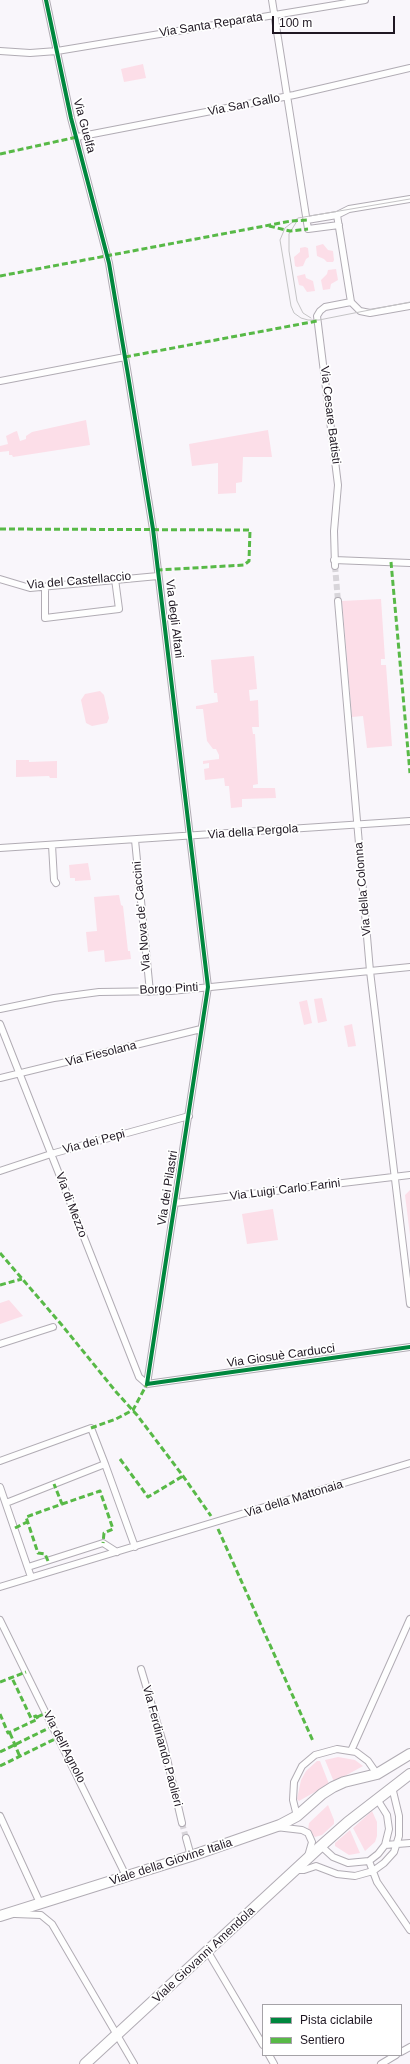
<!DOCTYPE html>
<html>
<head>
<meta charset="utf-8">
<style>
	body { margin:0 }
	#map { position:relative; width:410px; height:2064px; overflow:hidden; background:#f9f6fb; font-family:Arial,sans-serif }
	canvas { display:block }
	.legend { position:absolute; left:262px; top:2004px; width:140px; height:52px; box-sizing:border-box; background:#fff; border:1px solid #a5a2a7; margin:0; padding:5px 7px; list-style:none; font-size:12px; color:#1f1722 }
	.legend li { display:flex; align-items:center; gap:8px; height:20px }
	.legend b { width:20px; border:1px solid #a5a2a7 }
	.scale { position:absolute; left:272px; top:16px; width:123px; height:18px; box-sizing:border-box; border:2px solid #1f1722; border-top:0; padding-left:5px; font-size:12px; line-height:14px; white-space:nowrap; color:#1f1722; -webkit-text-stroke:3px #fff; paint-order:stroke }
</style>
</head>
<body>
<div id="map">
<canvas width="410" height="2064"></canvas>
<ul class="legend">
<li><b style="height:5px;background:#00873e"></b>Pista ciclabile</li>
<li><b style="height:5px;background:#58b947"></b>Sentiero</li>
</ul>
<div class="scale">100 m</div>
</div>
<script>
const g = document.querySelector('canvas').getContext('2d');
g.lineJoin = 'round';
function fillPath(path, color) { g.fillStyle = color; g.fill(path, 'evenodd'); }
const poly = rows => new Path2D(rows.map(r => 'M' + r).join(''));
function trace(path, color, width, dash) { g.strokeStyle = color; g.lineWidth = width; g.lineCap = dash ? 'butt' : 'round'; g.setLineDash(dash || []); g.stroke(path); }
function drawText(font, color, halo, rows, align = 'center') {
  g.font = font + ' Arial,sans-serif'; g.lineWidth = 3.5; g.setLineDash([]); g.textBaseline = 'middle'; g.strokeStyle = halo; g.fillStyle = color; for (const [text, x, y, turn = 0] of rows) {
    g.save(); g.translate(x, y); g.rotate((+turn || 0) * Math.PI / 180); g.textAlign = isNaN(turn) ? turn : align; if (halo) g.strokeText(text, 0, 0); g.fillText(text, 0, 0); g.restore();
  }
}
fillPath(poly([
	[143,64,146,78,124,82,121,69],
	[323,244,328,250,333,251,334,260,333,262,327,262,324,259,317,256,316,246],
	[305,247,308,248,309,257,306,259,303,266,297,267,295,266,294,257,300,252,300,248],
	[336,269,338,280,331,284,330,289,323,290,321,280,327,274,328,270],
	[305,274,306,278,313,281,315,291,307,292,303,286,299,285,297,276],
	[86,420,90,445,13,457,12,455,9,455,9,451,0,452,0,446,8,444,6,436,14,432,17,431,20,441,26,439,26,436,32,432],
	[268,430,272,457,243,457,242,482,236,483,236,493,218,494,218,463,192,466,189,444],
	[381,599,385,659,381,659,381,665,386,665,392,746,367,748,363,716,352,717,342,601],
	[254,656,257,689,249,690,250,701,258,700,259,727,252,727,253,734,255,734,258,784,253,785,253,788,275,788,276,798,242,799,242,807,231,808,229,786,225,786,224,778,205,780,204,769,209,768,209,763,203,764,203,761,219,759,219,755,216,749,213,749,207,741,203,709,196,709,196,706,218,702,217,693,214,693,211,660],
	[100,691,104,695,109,718,107,723,92,726,86,723,81,700,85,694],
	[16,760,29,760,29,762,57,761,57,778,50,778,49,776,16,777],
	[88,863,91,880,75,881,75,878,70,878,69,865],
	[119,895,121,905,123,906,128,951,130,951,131,959,105,962,104,950,88,952,86,932,97,931,94,897],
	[322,998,327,1021,318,1023,314,999],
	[307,1000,312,1023,304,1025,299,1002],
	[352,1024,356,1046,348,1047,344,1026],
	[410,1190,410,1235,405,1195],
	[273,1209,278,1240,247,1244,242,1214],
	[9,1300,23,1316,0,1324,0,1303],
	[338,1757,355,1760,363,1766,334,1782,325,1760],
	[317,1761,320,1761,329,1784,299,1801,297,1799,301,1780,306,1771],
	[328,1805,334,1820,334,1824,322,1835,315,1837,312,1835,308,1830,309,1823],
	[372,1811,377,1822,377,1836,375,1842,365,1851,353,1828],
	[350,1830,360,1853,349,1855,335,1846,335,1843]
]), '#fcdee8');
trace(poly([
	[335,566,338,601],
	[182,1823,186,1838]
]), '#d8d5da', 6, [6, 3]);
const minor = poly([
	[46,0,71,118,109,263,128,375,153,529,208,987,147,1384,410,1347],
	[272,0,308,229,339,225],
	[0,51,30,53,57,51,365,0],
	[77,137,294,95,410,68],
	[337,215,351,302,360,311,370,313,410,306],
	[307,220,337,215,349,209,410,199],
	[0,381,125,357],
	[334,560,410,563],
	[335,566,334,531,338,485,317,316,320,311,325,307,351,302],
	[0,579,30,588,158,576],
	[45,587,45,618,119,609,115,579],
	[338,601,370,971,410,1304],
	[135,840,150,992],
	[52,845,54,880,56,883],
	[0,848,410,821],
	[0,1009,54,998,99,992,171,991,410,967],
	[0,1024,139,1377,147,1384],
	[0,1078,201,1029],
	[0,1171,51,1154,189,1116],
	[175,1203,410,1175],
	[0,1344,53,1327],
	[0,1461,91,1428,105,1464],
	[0,1487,31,1577],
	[6,1503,105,1464,135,1547],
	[28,1567,103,1543,117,1552],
	[0,1587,410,1463],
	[0,1620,126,1876],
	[141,1669,164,1746,182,1823],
	[351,1751,410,1619],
	[0,1816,40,1903],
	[297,1816,293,1800,294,1782,302,1766,315,1755,337,1749,356,1752,368,1761,377,1774],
	[276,1827,302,1830,308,1833,312,1842,308,1856],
	[186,1838,191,1856],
	[385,1845,410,1843],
	[321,1846,333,1857,348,1863,369,1861,378,1854,385,1845,389,1829,387,1815,377,1799],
	[369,1861,377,1882,410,1930],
	[295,1870,304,1870,316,1866,337,1874,355,1876,373,1871,384,1863,394,1852,399,1836,399,1816,392,1787],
	[15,1914,41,1915,52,1924,134,2064],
	[208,1952,263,2045],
	[401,2052,410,2047],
	[269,2055,274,2064],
	[381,2064,396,2055]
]);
const primary = poly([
	[0,1916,191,1856,280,1825,297,1816,322,1794,333,1787,344,1782,377,1774,410,1754],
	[85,2064,321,1846,348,1822,410,1774]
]);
trace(minor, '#b1acb4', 8);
trace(primary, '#b1acb4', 12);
trace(minor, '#fefefe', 6);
trace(primary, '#fefefe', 10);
trace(poly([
	[410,199,298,218,285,228,280,240,291,306,294,313,301,318,308,320,319,320,410,302],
	[297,221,289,234,289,251,297,301,303,313,311,318]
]), '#c4c3c5', 1);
trace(poly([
	[0,154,77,137],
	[269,226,290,231,308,229],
	[0,276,291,221,307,220],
	[125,357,317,321],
	[0,529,250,530,249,561,244,565,158,570],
	[391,562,410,773],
	[0,1253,61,1324,117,1393,137,1415,183,1476,211,1516],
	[0,1285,22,1279],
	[91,1428,116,1419,133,1410,147,1384],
	[120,1459,148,1497,183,1476],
	[62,1504,100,1491,113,1529,104,1533,103,1543],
	[15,1528,27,1522],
	[218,1529,313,1741],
	[48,1561,45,1554,38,1553,26,1517,62,1504,54,1484],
	[0,1682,26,1672],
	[0,1714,8,1733,38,1719,36,1716,31,1718,12,1678],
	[37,1717,46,1713],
	[10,1733,20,1757],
	[0,1752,53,1726],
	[0,1766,59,1737]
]), '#58b947', 3, [6, 3]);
trace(poly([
	[46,0,71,118,109,263,128,375,153,529,208,987,147,1384,410,1347]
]), '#00873e', 4);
drawText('12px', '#1f1722', '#fff', [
	["Via Santa Reparata",211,25,-9],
	["Via San Gallo",244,105,-11],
	["Via Guelfa",84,126,75],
	["Via Cesare Battisti",330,415,83],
	["Via del Castellaccio",79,581,-5],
	["Via degli Alfani",174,619,83],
	["Via della Pergola",253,832,-4],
	["Via della Colonna",363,889,-95],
	["Via Nova de' Caccini",142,916,-95],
	["Borgo Pinti",169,989,-3],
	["Via Fiesolana",101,1054,-14],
	["Via dei Pepi",94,1142,-15],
	["Via dei Pilastri",168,1188,-81],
	["Via Luigi Carlo Farini",285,1190,-7],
	["Via di Mezzo",71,1205,69],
	["Via Giosuè Carducci",281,1356,-8],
	["Via della Mattonaia",294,1499,-17],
	["Via Ferdinando Paolieri",162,1746,75],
	["Via dell'Agnolo",64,1747,63],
	["Viale della Giovine Italia",171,1862,-18],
	["Viale Giovanni Amendola",204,1955,-43]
]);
</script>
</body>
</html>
